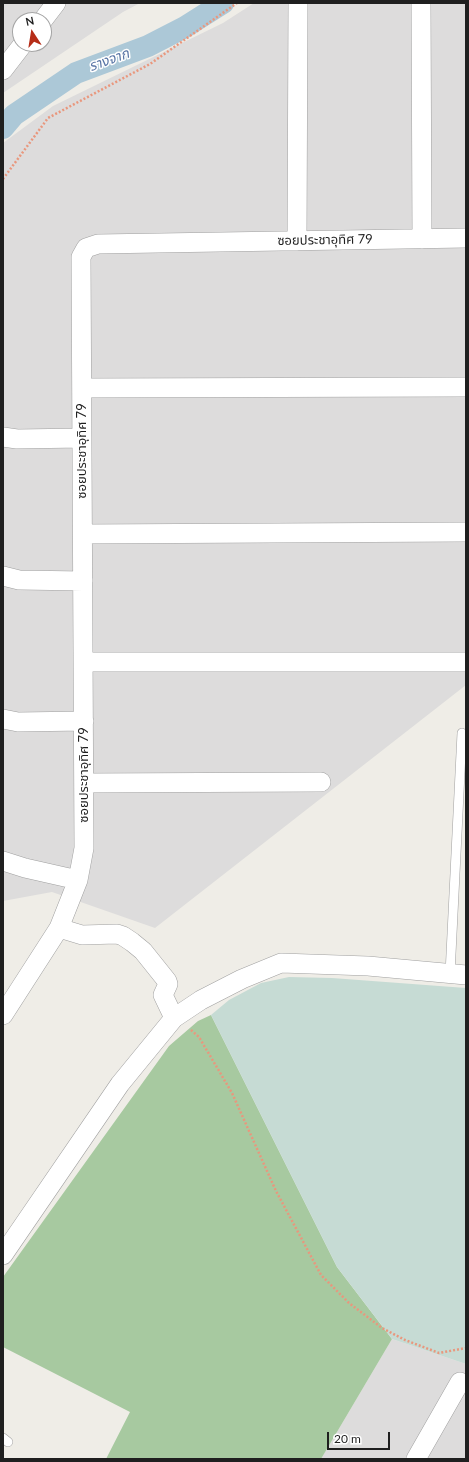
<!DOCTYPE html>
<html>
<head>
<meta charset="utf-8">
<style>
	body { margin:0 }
	#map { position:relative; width:469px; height:1462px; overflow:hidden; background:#efede7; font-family:Lato,sans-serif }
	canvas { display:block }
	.frame { position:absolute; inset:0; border:4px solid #1f1f1f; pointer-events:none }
	.north { position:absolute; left:12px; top:12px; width:40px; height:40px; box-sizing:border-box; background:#fff; border:1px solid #a5a5a5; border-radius:50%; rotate:348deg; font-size:11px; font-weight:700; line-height:16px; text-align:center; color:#1f1f1f }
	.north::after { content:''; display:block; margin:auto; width:14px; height:18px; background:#b62d18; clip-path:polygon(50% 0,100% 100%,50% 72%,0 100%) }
	.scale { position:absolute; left:327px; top:1432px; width:63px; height:18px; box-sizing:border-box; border:2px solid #1f1f1f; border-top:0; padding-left:5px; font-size:12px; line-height:14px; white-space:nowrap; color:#1f1f1f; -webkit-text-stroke:3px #fff; paint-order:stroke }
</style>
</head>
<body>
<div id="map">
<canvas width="469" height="1462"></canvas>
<div class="frame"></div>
<div class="north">N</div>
<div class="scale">20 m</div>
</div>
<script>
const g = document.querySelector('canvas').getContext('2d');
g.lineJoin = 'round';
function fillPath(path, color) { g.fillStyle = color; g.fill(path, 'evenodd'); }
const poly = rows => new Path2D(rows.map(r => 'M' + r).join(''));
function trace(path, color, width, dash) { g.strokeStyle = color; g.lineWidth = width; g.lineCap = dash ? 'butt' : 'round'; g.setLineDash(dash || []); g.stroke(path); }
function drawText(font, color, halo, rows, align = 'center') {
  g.font = font + ' Lato,"Noto Sans Thai",sans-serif'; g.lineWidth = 3; g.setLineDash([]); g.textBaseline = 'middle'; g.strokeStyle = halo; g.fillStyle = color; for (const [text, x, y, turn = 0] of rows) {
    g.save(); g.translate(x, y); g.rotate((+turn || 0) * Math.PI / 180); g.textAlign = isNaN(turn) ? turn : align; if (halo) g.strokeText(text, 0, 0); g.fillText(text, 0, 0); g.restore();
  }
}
fillPath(poly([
	[3,3,140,3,123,12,3,93],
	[20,20,44,20,44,44,20,44],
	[254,3,466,3,466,685,155,928,52,892,3,901,3,143,53,106,223,23],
	[392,1339,466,1364,466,1459,321,1459]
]), '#dddcdc');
fillPath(poly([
	[211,1015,337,1267,392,1339,321,1459,106,1459,130,1412,3,1347,3,1277,169,1046,198,1021]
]), '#a7c9a0');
fillPath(poly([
	[289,977,332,978,466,988,466,1364,392,1339,337,1267,211,1015,229,1000,261,983]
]), '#c6dbd4');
trace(poly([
	[3,128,14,115,76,73,148,46,185,27,223,3]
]), '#acc8d7', 22);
const lane = poly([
	[450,974,462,733],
	[3,1438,8,1442]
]);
const street = poly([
	[421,3,422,239],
	[43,20,56,3],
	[3,70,23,44],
	[297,241,298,3],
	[82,388,466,387],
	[3,437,17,439,82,438],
	[83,534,466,532],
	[3,576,19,580,83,581],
	[84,662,466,662],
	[3,719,18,722,84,721],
	[84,783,321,782],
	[3,861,25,868,78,880],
	[59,928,82,935,117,934,123,936,132,942,143,951,167,981,168,984,163,995,174,1018],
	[3,1015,59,928,78,880,84,848,81,257,86,248,98,244,466,238],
	[3,1255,120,1084,174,1018,201,1000,242,979,281,963,368,966,466,975],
	[416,1459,460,1382]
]);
trace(lane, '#a0a0a0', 10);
trace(street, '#a0a0a0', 20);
trace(poly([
	[3,179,48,118,150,64,237,3],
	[191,1030,199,1037,232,1093,276,1191,321,1275,349,1303,382,1328,405,1340,439,1353,466,1348]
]), '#e9977d', 2.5, [2, 2]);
trace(lane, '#fff', 9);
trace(street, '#fff', 19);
drawText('13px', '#1f1f1f', '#fff', [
	["ซอยประชาอุทิศ 79",325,240,-1],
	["ซอยประชาอุทิศ 79",82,451,-90],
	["ซอยประชาอุทิศ 79",84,775,-90]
]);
drawText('italic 14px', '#5773a4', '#fff', [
	["รางจาก",109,60,-20]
]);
</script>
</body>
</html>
